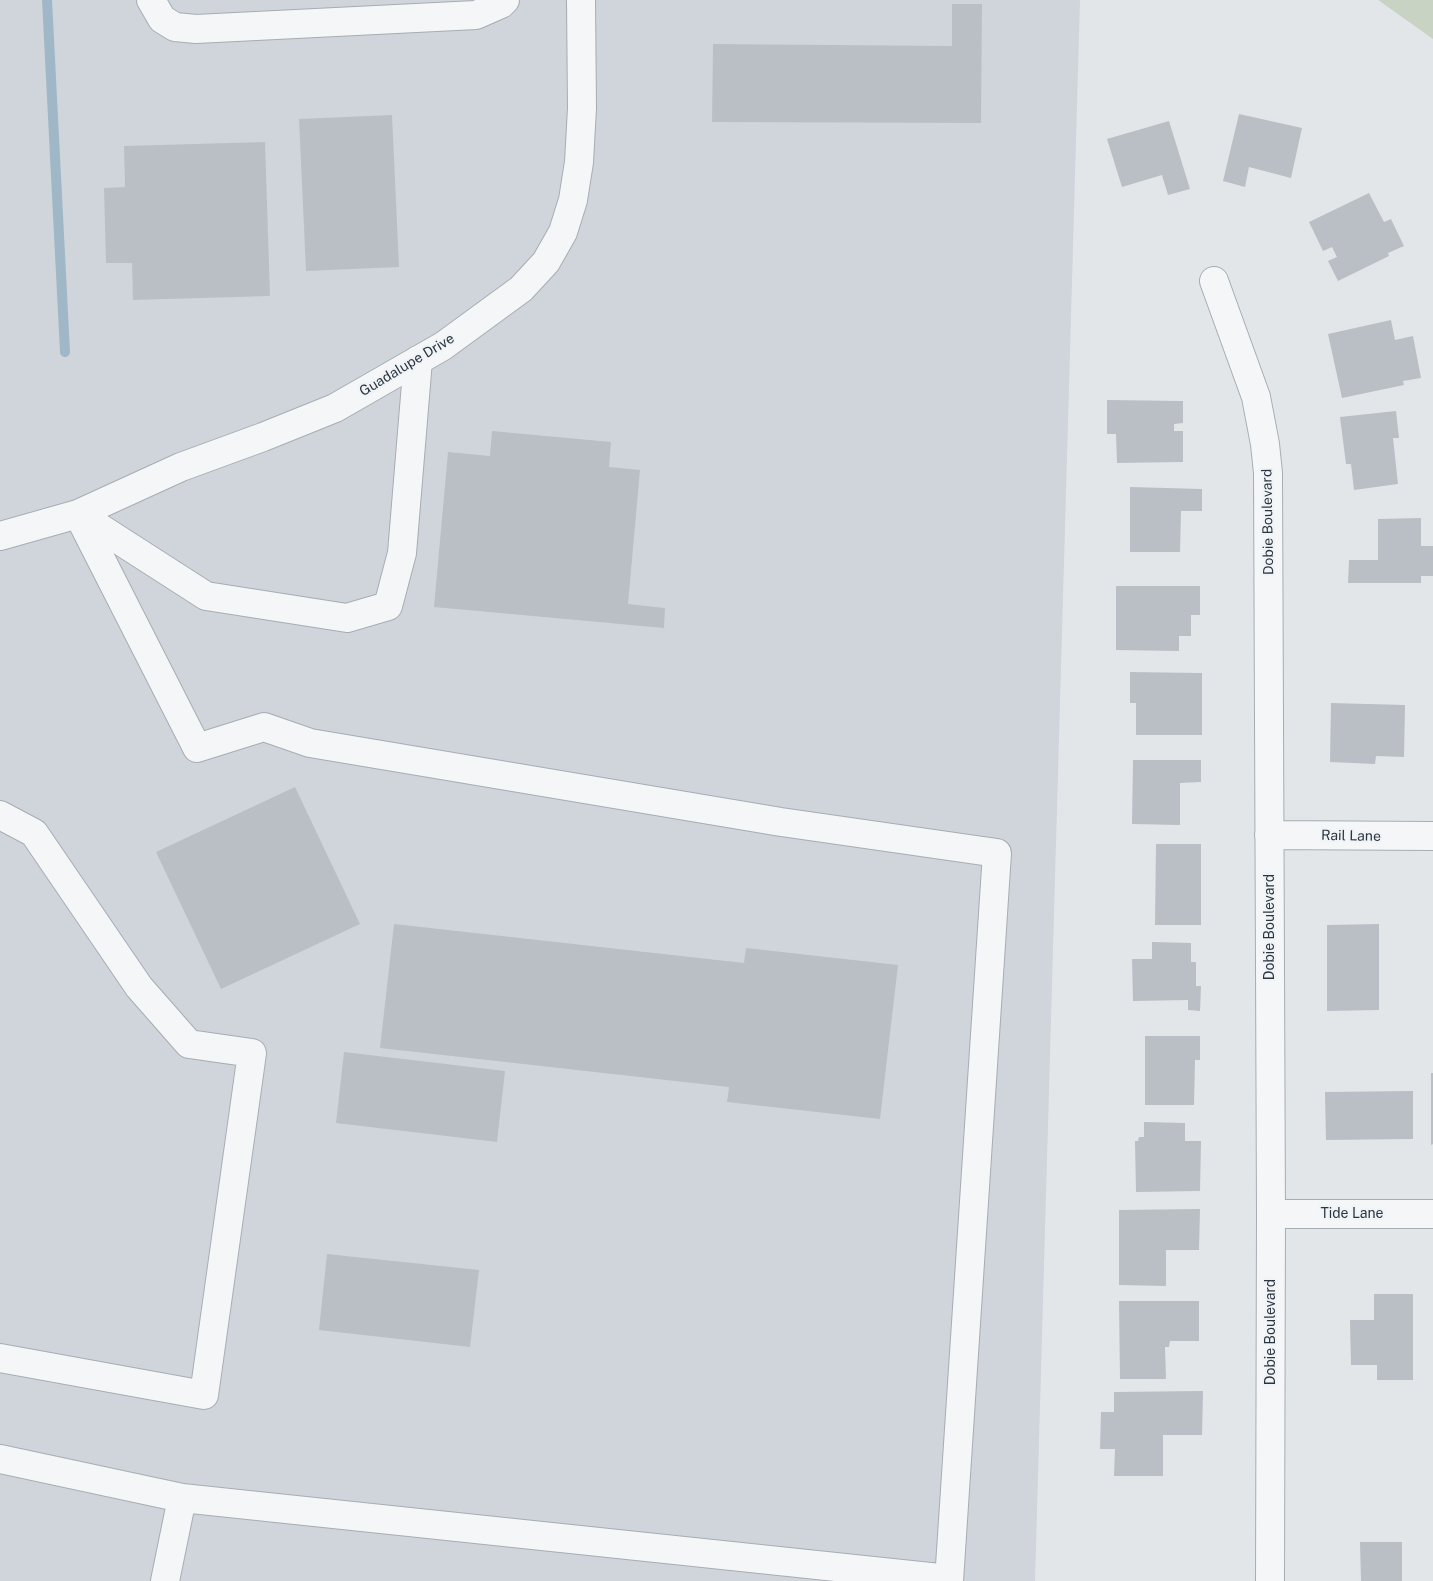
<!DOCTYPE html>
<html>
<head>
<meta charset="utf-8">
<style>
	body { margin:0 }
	canvas { display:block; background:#e2e6e9 }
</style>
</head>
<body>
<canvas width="1433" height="1581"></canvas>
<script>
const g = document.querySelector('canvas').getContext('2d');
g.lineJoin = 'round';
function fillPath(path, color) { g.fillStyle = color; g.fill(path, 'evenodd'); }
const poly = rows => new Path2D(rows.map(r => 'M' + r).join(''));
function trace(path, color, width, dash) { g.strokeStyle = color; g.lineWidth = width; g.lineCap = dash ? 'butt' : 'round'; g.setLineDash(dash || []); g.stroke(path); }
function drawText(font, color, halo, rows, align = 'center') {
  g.font = font + ' "Public Sans",sans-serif'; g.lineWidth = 4.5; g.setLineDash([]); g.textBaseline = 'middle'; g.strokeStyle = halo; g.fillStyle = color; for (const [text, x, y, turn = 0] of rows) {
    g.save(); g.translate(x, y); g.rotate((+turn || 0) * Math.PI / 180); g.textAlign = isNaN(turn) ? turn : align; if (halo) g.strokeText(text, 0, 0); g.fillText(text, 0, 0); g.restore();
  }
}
fillPath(poly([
	[0,0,1080,0,1035,1581,0,1581]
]), '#d0d5db');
fillPath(poly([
	[1378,0,1433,0,1433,39]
]), '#c9d3c4');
trace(poly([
	[47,0,65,352]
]), '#a0b7c7', 10);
fillPath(poly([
	[952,4,982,4,981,123,712,122,713,44,952,46],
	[1239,114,1302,128,1291,178,1249,167,1245,187,1223,181],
	[392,115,399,267,306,271,299,119],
	[1169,121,1190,189,1168,195,1162,175,1122,187,1107,139],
	[265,142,270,296,133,300,132,263,106,263,104,188,125,187,124,146],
	[1369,193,1384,222,1391,219,1404,246,1388,253,1389,256,1338,281,1328,261,1337,257,1332,247,1323,251,1309,222],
	[1391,320,1395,340,1413,336,1421,378,1403,381,1404,385,1342,398,1328,334],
	[1107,400,1183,401,1183,423,1174,424,1174,431,1183,431,1183,462,1117,463,1116,434,1107,434],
	[1396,411,1399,438,1393,438,1398,484,1354,490,1351,464,1346,464,1340,417],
	[492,431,611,442,609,467,640,470,628,604,665,608,664,628,434,607,448,452,490,456],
	[1130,487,1202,489,1202,511,1181,511,1180,552,1130,552],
	[1421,518,1421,546,1433,546,1433,576,1421,576,1421,583,1348,583,1349,560,1378,560,1378,519],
	[1116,586,1200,586,1200,615,1191,615,1191,636,1179,636,1179,651,1116,650],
	[1130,672,1202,673,1202,735,1136,735,1136,703,1130,703],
	[1331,703,1405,705,1404,757,1376,756,1375,764,1330,762],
	[1133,760,1201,760,1201,782,1180,783,1180,825,1132,824],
	[295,787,360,924,221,989,156,852],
	[1156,844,1201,844,1201,925,1155,925],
	[394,924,744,963,746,948,898,965,880,1119,727,1102,729,1087,380,1048],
	[1379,924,1379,1010,1327,1011,1327,925],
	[1152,942,1191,943,1191,962,1196,962,1196,986,1201,986,1200,1011,1188,1010,1188,1000,1133,1001,1132,959,1152,959],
	[1145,1036,1200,1036,1200,1060,1195,1060,1194,1105,1145,1105],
	[344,1052,505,1071,497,1142,336,1123],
	[1431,1073,1433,1073,1433,1144,1431,1145],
	[1413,1091,1413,1139,1326,1140,1325,1092],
	[1144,1122,1185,1123,1185,1141,1201,1141,1200,1191,1136,1192,1135,1141,1138,1141,1139,1137,1144,1137],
	[1200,1209,1199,1250,1166,1250,1166,1286,1119,1285,1119,1210],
	[327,1254,479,1270,470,1347,319,1330],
	[1374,1294,1413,1294,1413,1380,1377,1380,1377,1365,1351,1365,1350,1320,1374,1320],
	[1119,1301,1199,1301,1199,1341,1170,1341,1169,1347,1165,1347,1166,1379,1120,1379],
	[1203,1391,1202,1435,1163,1435,1163,1476,1114,1476,1115,1449,1100,1449,1101,1412,1114,1412,1114,1392],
	[1360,1542,1402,1542,1402,1581,1361,1581]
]), '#babfc6');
const minor = poly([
	[151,0,162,19,175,27,196,29,476,15,501,4,505,0],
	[1214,281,1256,397,1265,444,1268,473,1271,1214,1270,1581],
	[78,514,197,748,264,727,310,743,781,822,997,853,949,1581],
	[80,515,206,596,347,618,388,606,402,553,418,360],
	[0,536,78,514,181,467,263,437,335,408,443,346,521,289,546,262,563,232,573,200,579,162,582,108,581,0],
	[0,815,34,833,139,987,189,1044,252,1053,204,1395,0,1358],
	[1269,835,1433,836],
	[1271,1214,1433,1214],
	[0,1459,182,1498,165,1581],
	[182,1498,949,1579]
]);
trace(minor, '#a7adb3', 30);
trace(minor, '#f4f6f8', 28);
drawText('14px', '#2b3540', '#f1f4f7', [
	["Guadalupe Drive",407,365,-31],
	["Dobie Boulevard",1268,522,-91],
	["Rail Lane",1351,836,1],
	["Dobie Boulevard",1270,927,-90],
	["Tide Lane",1352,1214],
	["Dobie Boulevard",1271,1332,-90]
]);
</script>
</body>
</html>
